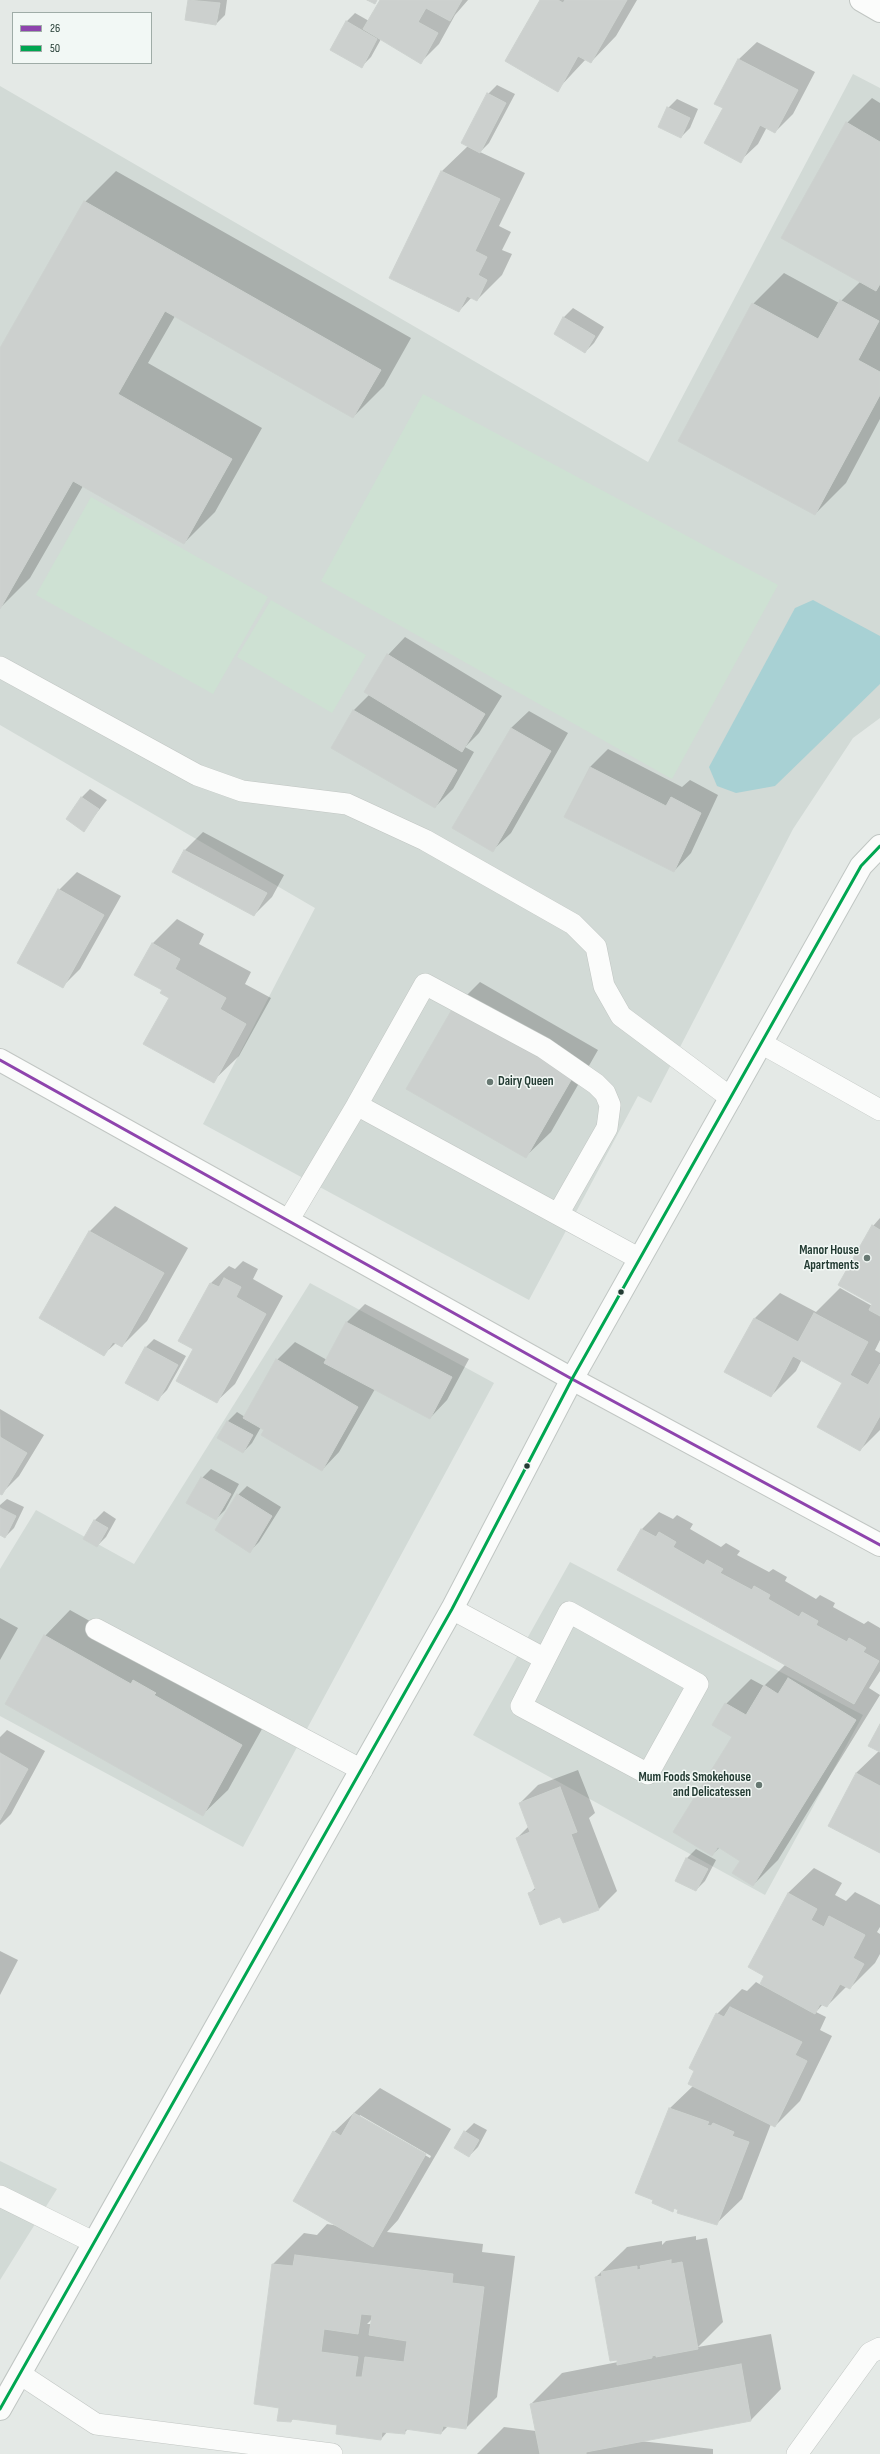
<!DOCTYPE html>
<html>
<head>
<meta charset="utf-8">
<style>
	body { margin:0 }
	#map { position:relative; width:880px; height:2454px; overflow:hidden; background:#e4e9e6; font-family:"Sofia Sans Condensed",sans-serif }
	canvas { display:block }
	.legend { position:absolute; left:12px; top:12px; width:140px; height:52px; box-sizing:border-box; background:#f2f8f5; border:1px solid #9faca7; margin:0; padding:5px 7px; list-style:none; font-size:12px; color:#233b33 }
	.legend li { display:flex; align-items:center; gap:8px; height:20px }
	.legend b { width:20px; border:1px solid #9faca7 }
</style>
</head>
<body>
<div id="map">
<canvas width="880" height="2454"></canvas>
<ul class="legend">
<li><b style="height:5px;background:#8e44ad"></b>26</li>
<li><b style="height:5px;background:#00a651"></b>50</li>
</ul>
</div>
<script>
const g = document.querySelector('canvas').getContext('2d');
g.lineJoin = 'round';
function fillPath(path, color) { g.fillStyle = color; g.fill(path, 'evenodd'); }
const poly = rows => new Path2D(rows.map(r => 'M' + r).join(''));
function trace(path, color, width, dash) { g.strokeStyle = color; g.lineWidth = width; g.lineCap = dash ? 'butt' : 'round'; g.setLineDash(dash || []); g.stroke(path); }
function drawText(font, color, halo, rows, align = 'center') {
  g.font = font + ' "Sofia Sans Condensed",sans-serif'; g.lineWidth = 3; g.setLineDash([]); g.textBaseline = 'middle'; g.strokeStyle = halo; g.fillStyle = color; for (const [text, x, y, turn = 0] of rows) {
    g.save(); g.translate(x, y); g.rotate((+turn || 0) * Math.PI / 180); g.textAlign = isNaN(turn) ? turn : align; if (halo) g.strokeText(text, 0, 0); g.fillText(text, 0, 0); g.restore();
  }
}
fillPath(poly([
	[853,74,880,88,880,718,853,738,793,829,651,1103,638,1096,529,1300,203,1124,315,908,0,725,0,86,648,462],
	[310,1283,494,1383,243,1847,0,1716,0,1569,36,1510,134,1564],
	[570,1562,863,1715,765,1895,473,1735],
	[0,2161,57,2189,0,2280]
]), '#d2dad6');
fillPath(poly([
	[423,394,778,585,672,779,321,581],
	[91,497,268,597,213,694,36,595],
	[271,600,366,655,332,713,237,657]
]), '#cee1d3');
fillPath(poly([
	[813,600,880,636,880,684,775,786,736,793,717,786,709,767,795,608]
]), '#a8d1d4');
fillPath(poly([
	[189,0,227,0,225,15,216,24,186,19],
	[382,0,468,0,455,15,439,44,421,62,381,39,371,57,362,66,346,22,355,13,369,21],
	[541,0,637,0,616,36,591,62,586,59,557,90],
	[757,42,815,72,793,114,775,132,767,127,758,144,740,161,724,108,716,104,739,59],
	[497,85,515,94,489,143,480,152,525,173,499,226,511,232,502,250,512,254,502,275,477,300,472,297,459,311,390,277,442,171,468,146,488,94],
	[872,98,880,103,880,419,846,483,815,514,753,304,784,273,839,303,861,281,847,123],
	[677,99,698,109,690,128,681,137,668,108],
	[116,171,411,338,384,386,353,417,175,316,148,363,262,428,215,512,184,543,83,486,30,578,0,608,0,350,85,202],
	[573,308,604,327,594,343,585,352,555,334,564,317],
	[405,637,502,696,479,733,465,747,474,752,453,789,435,807,353,711,370,694,388,655],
	[529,711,568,733,511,833,493,850,511,728],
	[608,749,682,787,690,780,718,795,691,853,674,871,565,816,590,767],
	[90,789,107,800,83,830,81,798],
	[203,832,284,875,272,897,254,915,173,872,185,850],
	[77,872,121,896,80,969,62,987,59,890],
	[177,919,204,934,199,944,251,972,245,984,271,998,239,1056,213,1081,170,998,152,944],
	[480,982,598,1050,551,1132,525,1157,455,1007],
	[115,1206,188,1248,147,1321,122,1346,116,1343,104,1354,40,1318,90,1231],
	[880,1218,880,1340,875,1350,880,1353,880,1430,860,1450,843,1382,802,1359,796,1371,771,1396,726,1371,755,1318,780,1293,816,1312,840,1288,872,1306,873,1226],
	[243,1261,258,1269,253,1279,283,1296,235,1384,217,1401,194,1349,180,1341,211,1283,229,1266,235,1269],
	[365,1304,469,1359,447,1400,430,1418,375,1389,339,1452,322,1470,261,1427,252,1443,243,1452,219,1438,228,1421,237,1412,245,1417,277,1360,295,1342,327,1360,347,1322],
	[154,1339,186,1356,167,1390,158,1399,145,1348],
	[0,1409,44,1435,19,1476,1,1494],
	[211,1469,239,1484,225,1510,216,1519,188,1503,202,1478],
	[247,1486,281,1507,259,1542,250,1551,238,1495],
	[7,1499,24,1507,14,1528,5,1537,0,1534,0,1505],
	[104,1511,116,1519,106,1537,97,1546,84,1539,95,1520],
	[659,1512,673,1519,677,1515,693,1524,690,1529,721,1547,726,1543,740,1551,737,1555,769,1572,773,1569,787,1577,785,1581,816,1599,820,1595,835,1603,833,1607,864,1624,868,1621,880,1628,880,1671,869,1688,880,1695,778,1860,753,1885,741,1860,720,1847,712,1855,733,1737,726,1704,751,1679,764,1686,786,1664,641,1530],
	[70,1610,267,1720,228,1790,202,1815,45,1636],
	[0,1618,18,1628,0,1660],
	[880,1726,880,1852,856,1773,879,1751],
	[7,1730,45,1751,11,1814,0,1825,0,1737],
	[578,1770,595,1813,589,1818,617,1891,599,1909,564,1922,561,1916,529,1894,536,1887,517,1838,529,1826,520,1803,538,1785],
	[696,1849,716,1860,705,1881,696,1890,687,1858],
	[814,1868,842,1883,835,1895,846,1901,855,1892,880,1905,880,1927,877,1932,880,1934,880,1954,875,1963,850,1988,847,1986,827,2006,823,2004,816,2012,826,2017,820,2030,832,2036,800,2101,775,2126,771,2124,742,2199,716,2224,675,2208,672,2211,669,2109,693,2086,717,2014,742,1989,747,1991,756,1982,761,1985,766,1975,788,1893],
	[0,1951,18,1960,0,1995],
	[380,2088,451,2129,398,2220,387,2232,483,2244,482,2252,515,2256,497,2397,466,2428,448,2426,441,2433,409,2428,404,2433,388,2431,381,2439,338,2424,294,2418,291,2421,280,2407,273,2264,304,2233,317,2235,327,2224,339,2226,295,2200,334,2132],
	[360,2115,431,2156,430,2158,359,2117],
	[372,2319,371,2324,367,2324],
	[474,2123,487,2130,478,2147,469,2156,465,2132],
	[696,2236,696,2240,707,2238,723,2322,698,2347,771,2334,781,2389,751,2420,640,2441,713,2449,713,2454,477,2454,504,2427,536,2431,531,2404,562,2373,618,2362,596,2277,622,2252,627,2247,662,2241,662,2245,666,2241]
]), '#0003');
const building = poly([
	[188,0,220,3,216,25,185,20,188,0],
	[367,0,377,0,375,4,367,0],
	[380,0,462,0,450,21,426,8,418,22,438,33,421,64,363,29,380,0],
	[540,0,558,0,563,3,565,0,627,0,591,63,578,56,558,92,505,61,540,0],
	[346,21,377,39,362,68,330,50,346,21],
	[738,59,798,90,775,133,760,125,741,163,704,143,723,108,714,104,738,59],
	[487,93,506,103,480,153,461,143,487,93],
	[667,107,690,118,681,138,658,127,667,107],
	[846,122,880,142,880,284,876,291,781,238,846,122],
	[441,171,500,199,475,251,487,257,478,275,487,280,477,301,467,296,459,312,389,278,441,171],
	[84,201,381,370,353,418,165,311,118,394,232,459,184,544,73,481,0,609,0,348,84,201],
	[840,300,879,321,858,360,880,372,880,395,815,515,678,441,752,303,818,339,840,300],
	[563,317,595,336,585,353,554,334,563,317],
	[387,654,485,714,462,752,364,692,387,654],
	[353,710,457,770,435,808,331,748,353,710],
	[511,728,551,751,493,852,452,828,511,728],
	[590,767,666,806,671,797,701,813,674,872,564,817,590,767],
	[81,797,99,809,84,832,66,819,81,797],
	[184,850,267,893,254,916,172,872,184,850],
	[58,889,104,915,63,988,17,963,58,889],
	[152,943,180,959,175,969,226,998,220,1009,246,1024,214,1083,143,1044,169,998,160,993,162,990,134,975,152,943],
	[454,1006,574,1075,526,1158,406,1089,454,1006],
	[872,1225,880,1230,880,1316,869,1310,872,1304,838,1285,872,1225],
	[89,1231,164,1273,122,1347,113,1342,104,1356,39,1318,89,1231],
	[224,1278,241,1287,236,1297,266,1314,217,1403,176,1381,193,1349,178,1341,210,1283,219,1287,224,1278],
	[814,1313,868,1342,850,1375,868,1385,880,1364,880,1416,860,1451,817,1427,842,1383,793,1356,771,1397,724,1372,754,1318,798,1342,814,1313],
	[346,1322,452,1377,430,1419,324,1363,346,1322],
	[145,1347,178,1365,158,1401,125,1383,145,1347],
	[276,1359,358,1407,322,1471,261,1435,264,1430,243,1418,276,1359],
	[227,1421,253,1435,243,1453,217,1438,227,1421],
	[0,1437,27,1453,2,1495,0,1494,0,1437],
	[201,1477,231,1494,216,1520,186,1503,201,1477],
	[237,1494,272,1516,250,1553,215,1530,237,1494],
	[0,1508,16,1516,5,1538,0,1535,0,1508],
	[94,1520,108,1528,97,1547,83,1539,94,1520],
	[641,1529,656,1537,659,1532,676,1542,673,1547,704,1565,707,1560,723,1569,720,1573,752,1590,754,1586,770,1595,768,1599,799,1617,802,1612,818,1621,816,1625,847,1642,849,1638,866,1648,863,1652,879,1661,854,1704,617,1570,641,1529],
	[44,1635,131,1684,133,1680,156,1693,154,1695,242,1745,203,1816,5,1704,44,1635],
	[788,1678,856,1720,753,1886,732,1873,740,1861,718,1847,712,1856,673,1832,732,1737,712,1725,725,1703,746,1715,764,1685,778,1694,788,1678],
	[880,1724,880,1752,868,1746,880,1724],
	[0,1753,28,1769,0,1820,0,1753],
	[856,1773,880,1786,880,1853,828,1826,856,1773],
	[560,1787,577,1832,571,1834,599,1910,563,1923,560,1917,540,1925,528,1893,536,1890,516,1838,530,1832,519,1803,560,1787],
	[686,1858,708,1869,696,1891,675,1881,686,1858],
	[788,1893,817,1909,811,1920,824,1927,829,1916,865,1935,853,1958,864,1964,850,1989,840,1984,827,2007,820,2004,815,2014,760,1984,764,1976,748,1967,788,1893],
	[730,2007,802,2042,795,2055,807,2061,775,2127,688,2084,694,2071,689,2068,716,2013,724,2017,730,2007],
	[669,2108,709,2122,707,2125,711,2126,713,2123,734,2132,732,2136,749,2142,717,2225,677,2213,678,2210,674,2208,673,2212,652,2203,653,2200,635,2193,669,2108],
	[354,2113,426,2154,373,2247,293,2201,333,2131,341,2136,354,2113],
	[464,2131,479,2140,469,2157,454,2148,464,2131],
	[295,2255,453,2274,452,2283,484,2287,466,2429,443,2426,441,2434,405,2429,405,2434,382,2432,381,2440,336,2434,337,2425,292,2419,291,2422,277,2421,279,2408,254,2404,272,2264,293,2266,295,2255],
	[361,2314,372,2315,369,2335,407,2341,404,2362,365,2357,362,2377,355,2377,358,2357,321,2352,324,2329,358,2334,361,2314],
	[671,2260,671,2264,682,2262,698,2349,656,2357,656,2355,652,2356,652,2358,617,2365,617,2360,610,2361,595,2277,602,2276,601,2272,637,2266,637,2270,641,2269,640,2266,671,2260],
	[741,2364,751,2421,586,2452,586,2454,540,2454,530,2404,741,2364]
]);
fillPath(building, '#ccd0ce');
trace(building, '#cdd2cf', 1);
const service = poly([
	[0,667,197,775,242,791,347,804,425,840,573,924,596,947,604,986,621,1016,731,1098],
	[761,1043,880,1110],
	[357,1105,425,984,544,1048,596,1084,605,1093,610,1105,607,1128,558,1214],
	[288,1221,357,1105,640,1259],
	[452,1609,545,1659],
	[569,1612,698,1684,648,1774,521,1706,569,1612],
	[96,1629,362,1770],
	[0,2196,93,2242],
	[20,2374,96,2424,332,2454],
	[797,2454,870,2353,880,2348]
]);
const minor = poly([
	[0,1060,572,1379,880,1545]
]);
const tertiary = poly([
	[861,0,880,11]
]);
const secondary = poly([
	[0,2409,452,1609,572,1379,621,1292,861,866,880,846]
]);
trace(service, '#c1c6c3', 22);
trace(minor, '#c1c6c3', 24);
trace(tertiary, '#c1c6c3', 24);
trace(secondary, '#c0c6c3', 24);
trace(service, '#fbfcfb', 21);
trace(minor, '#fbfcfb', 22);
trace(tertiary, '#fbfcfb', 22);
trace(secondary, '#fbfcfb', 22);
trace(poly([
	[0,1060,572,1379,880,1545]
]), '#8e44ad', 3);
trace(poly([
	[0,2409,452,1609,572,1379,621,1292,861,866,880,846]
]), '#00a651', 3);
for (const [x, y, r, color] of [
	[490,1082,4,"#677872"],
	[867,1258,4,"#677872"],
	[621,1292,3.5,"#233b33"],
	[527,1466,3.5,"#233b33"],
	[759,1785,4,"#677872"]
]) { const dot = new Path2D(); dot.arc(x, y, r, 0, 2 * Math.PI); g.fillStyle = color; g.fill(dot); trace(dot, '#f2f8f5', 1.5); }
drawText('bold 13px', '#233b33', '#f2f8f5', [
	["Dairy Queen",498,1082,"left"],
	["Manor House",859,1251],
	["Apartments",859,1266],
	["Mum Foods Smokehouse",751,1778],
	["and Delicatessen",751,1793]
], 'right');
</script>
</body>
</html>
